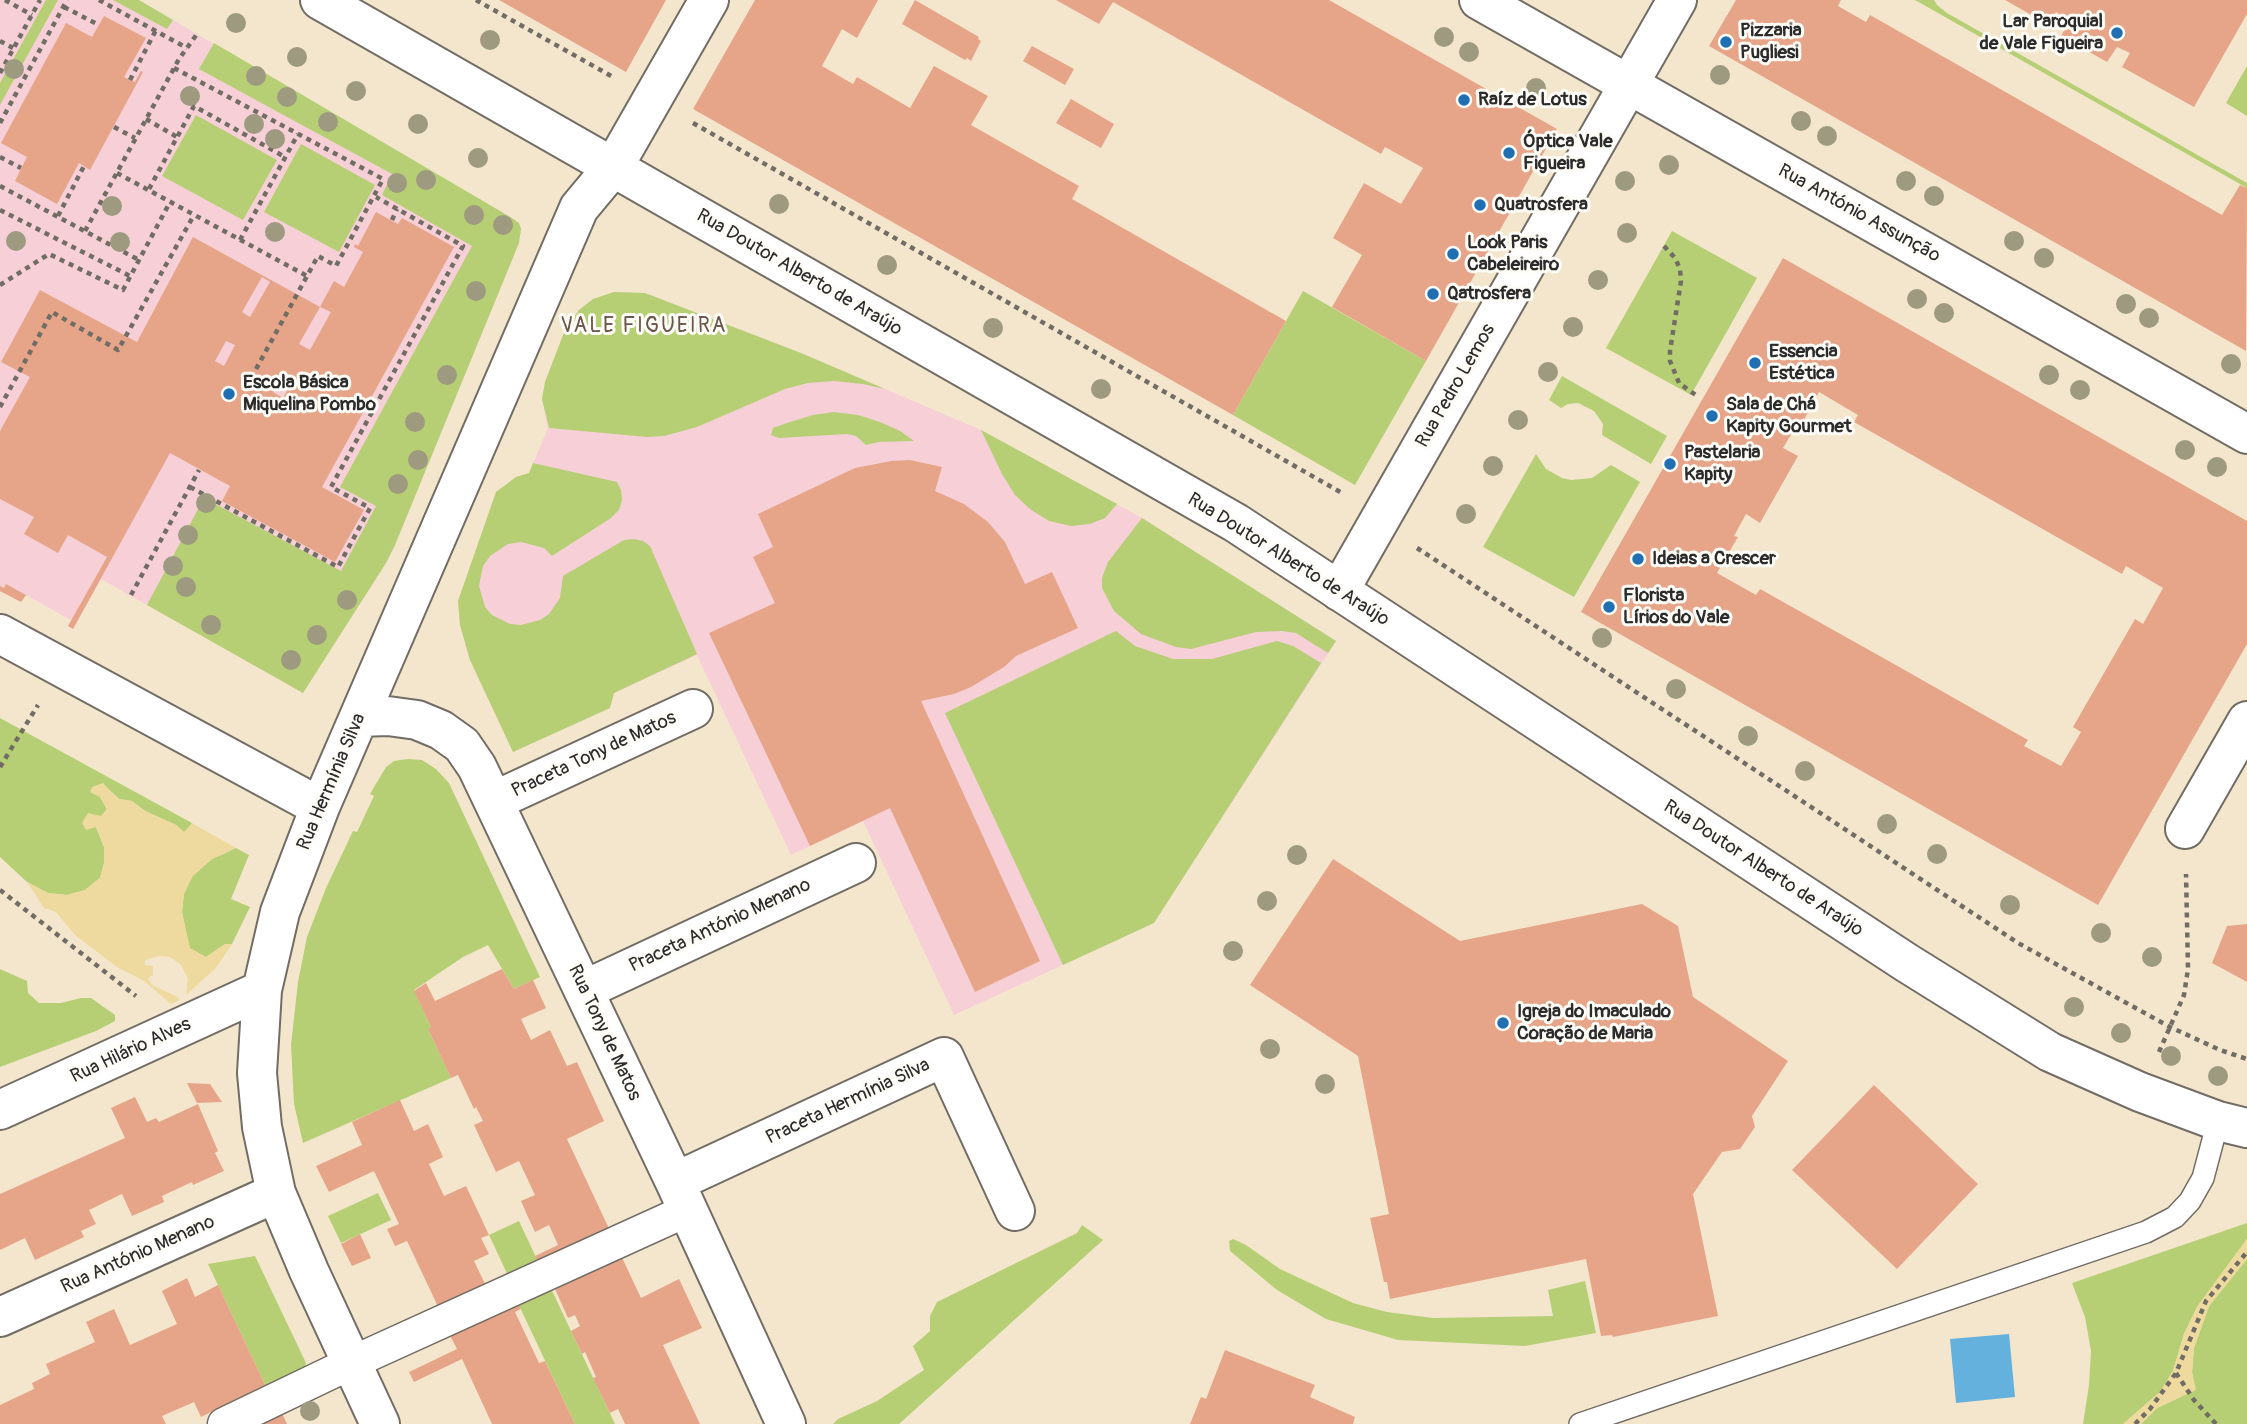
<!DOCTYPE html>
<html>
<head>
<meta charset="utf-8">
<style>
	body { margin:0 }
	canvas { display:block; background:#f4e6cd }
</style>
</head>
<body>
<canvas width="2247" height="1424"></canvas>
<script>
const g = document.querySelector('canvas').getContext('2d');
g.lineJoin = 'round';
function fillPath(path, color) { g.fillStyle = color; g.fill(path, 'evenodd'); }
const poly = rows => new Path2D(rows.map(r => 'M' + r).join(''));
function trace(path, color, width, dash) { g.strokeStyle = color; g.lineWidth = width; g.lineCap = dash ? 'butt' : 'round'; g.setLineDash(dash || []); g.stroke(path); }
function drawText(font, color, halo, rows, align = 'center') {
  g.font = font + ' Pangolin,sans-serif'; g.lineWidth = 6; g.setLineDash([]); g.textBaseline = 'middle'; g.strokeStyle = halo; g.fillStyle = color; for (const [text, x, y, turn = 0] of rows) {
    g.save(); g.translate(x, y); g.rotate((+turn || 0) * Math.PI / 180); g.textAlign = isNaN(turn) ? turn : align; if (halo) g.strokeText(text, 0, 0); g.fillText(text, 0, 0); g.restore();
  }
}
fillPath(poly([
	[0,0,139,0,519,223,521,229,519,243,395,545,386,563,303,693,101,579,73,629,68,626,71,620,26,595,21,602,0,591],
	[614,292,645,293,801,353,981,430,1142,518,1336,641,1154,923,954,1015,863,821,791,855,697,655,614,693,610,708,513,752,470,660,460,625,458,601,496,492,516,477,529,473,548,428,542,399,545,382,565,330,579,310,593,299]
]), '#f6cfd7');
fillPath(poly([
	[46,0,58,0,0,105,0,83],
	[113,0,139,0,173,20,167,29],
	[1915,0,1934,0,1937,5,1947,13,2247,183,2247,188],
	[214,43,512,218,519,223,521,229,519,243,395,545,386,563,303,693,147,605,204,498,341,571,376,506,340,487,472,246,382,195,392,174,199,69],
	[2247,66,2247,116,2226,103],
	[196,115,277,160,243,220,162,176],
	[301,144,375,185,339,252,264,212],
	[1672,231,1757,278,1691,395,1606,348],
	[1303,291,1426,361,1355,485,1233,415],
	[614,292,645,293,801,353,885,389,863,384,834,381,808,383,785,389,697,427,664,436,647,437,549,428,542,399,545,382,565,330,579,310,593,299],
	[1562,376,1667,436,1651,464,1602,435,1603,424,1594,411,1578,403,1568,404,1561,408,1549,400],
	[834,412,858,415,880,422,900,431,914,441,879,442,866,445,856,436,847,434,779,438,771,435,773,428,787,423,813,415],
	[981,430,1117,504,1105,518,1090,524,1071,526,1049,521,1030,509,1015,495,1002,474],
	[1536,454,1546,469,1562,478,1571,480,1592,478,1611,465,1640,482,1574,597,1483,547],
	[533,463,617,482,621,490,622,500,619,510,611,518,552,556,544,548,521,542,508,544,490,556,483,566,479,586,485,607,492,615,510,624,521,625,540,620,549,614,560,598,563,576,624,540,634,539,643,541,650,546,697,654,614,693,610,708,513,752,470,660,460,625,458,601,496,492,516,477,529,473],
	[1142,518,1336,641,1328,653,1296,633,1282,631,1256,632,1191,649,1176,647,1141,634,1114,611,1102,588,1102,578,1108,562],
	[1116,631,1135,646,1173,659,1212,659,1277,641,1293,646,1321,663,1154,923,1063,965,945,713],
	[0,718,192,823,189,829,184,832,176,825,145,811,132,801,119,799,103,784,100,797,107,809,96,827,104,847,104,863,100,878,85,890,67,895,48,893,27,882,0,857],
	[408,759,422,760,436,769,449,783,540,977,514,989,488,945,463,957,414,990,431,1027,428,1029,451,1078,303,1143,294,1104,291,1045,298,982,307,937,326,888,353,831,357,832,374,796,370,794,386,767,394,761],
	[236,848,249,855,231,899,250,907,232,944,225,944,206,957,189,948,182,912,184,893,192,876,212,859],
	[0,969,27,981,28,993,39,1003,61,1003,81,998,91,998,115,1015,115,1021,96,1031,0,1067],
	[378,1193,391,1220,341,1243,328,1216],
	[519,1221,541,1268,511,1282,489,1235],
	[2247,1223,2247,1239,2197,1307,2184,1334,2173,1371,2160,1392,2123,1424,2083,1424,2089,1385,2091,1351,2085,1317,2072,1283],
	[1082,1225,1103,1240,899,1424,833,1424,838,1419,877,1401,924,1370,913,1346,930,1331,930,1316,937,1302,1077,1233],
	[1233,1239,1246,1245,1280,1269,1353,1303,1387,1312,1433,1318,1553,1316,1548,1290,1585,1281,1596,1333,1525,1346,1398,1340,1326,1319,1277,1290,1230,1251,1229,1241],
	[255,1256,306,1363,304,1372,269,1393,208,1264],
	[2247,1259,2247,1424,2141,1424,2157,1408,2195,1390,2192,1372,2194,1348,2209,1306],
	[548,1282,571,1331,615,1424,575,1424,515,1297]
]), '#b6cf74');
fillPath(poly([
	[103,783,118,799,132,801,145,811,176,825,184,832,192,823,236,848,212,859,193,876,184,894,182,912,190,948,206,957,225,944,232,944,216,968,186,995,188,979,181,965,170,957,160,956,145,960,145,965,153,966,153,975,148,978,152,985,178,997,179,1000,171,1004,144,981,117,967,75,935,56,912,44,908,27,882,48,893,67,895,85,890,100,878,104,863,104,847,96,827,86,830,82,823,88,813,101,816,107,809,100,797,90,792,92,787],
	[2247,1239,2247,1259,2209,1306,2194,1348,2192,1372,2196,1390,2157,1408,2141,1424,2123,1424,2160,1392,2173,1371,2184,1334,2197,1307]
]), '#eeda9e');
fillPath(poly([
	[2009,1334,2015,1397,1956,1403,1950,1339]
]), '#64b1dd');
fillPath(poly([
	[499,0,666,0,626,72],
	[755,0,878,0,857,38,842,29,822,66,853,84,857,77,910,108,934,66,988,96,971,125,1079,186,1072,199,1286,321,1233,415,693,109],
	[915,0,979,37,978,39,981,41,971,61,967,58,965,60,902,24],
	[1056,0,1329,0,1557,129,1426,361,1332,307,1362,255,1333,238,1364,183,1401,204,1423,168,1385,147,1381,154,1113,2,1099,24],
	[1736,0,1841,0,1838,6,1866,22,1870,15,2222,215,2240,185,2247,188,2246,351,1709,46],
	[2005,0,2247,0,2247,14,2194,107,2122,67,2130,53,2117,47,2107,62,2061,36,2070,20,2056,12,2049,25],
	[104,16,146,38,124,77,135,82,141,71,143,72,90,170,79,163,57,204,15,181,27,157,1,143,66,23,92,37],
	[1032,46,1074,69,1065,85,1023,61],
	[1071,99,1114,124,1101,148,1056,123],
	[376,212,398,224,402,218,454,247,322,487,364,510,335,562,222,501,230,486,170,453,73,629,68,626,107,557,68,535,58,553,24,534,34,517,0,499,0,431,30,377,1,362,40,290,137,342,193,237,320,307,334,281,344,287,363,252,354,247,355,244,358,246],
	[262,277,270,282,250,317,242,312],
	[320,307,331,312,310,350,299,344],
	[226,341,235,345,224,366,215,361],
	[284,372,295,377,283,398,273,392],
	[1783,258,2247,521,2247,644,2098,905,1581,612],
	[1819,392,1858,415,1854,422,2122,574,2126,566,2163,588,2143,624,2135,619,2073,727,2081,732,2061,766,2024,746,2028,740,1894,664,1760,589,1756,595,1717,573,1738,537,1734,536,1746,514,1760,523,1798,456,1783,448,1795,428,1799,429],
	[910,460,942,467,935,491,964,504,988,522,1005,542,1025,584,1052,572,1078,628,1016,656,1004,667,971,687,954,694,921,701,1040,961,975,992,890,808,810,846,709,633,775,603,753,557,773,547,758,514,855,468,891,461],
	[6,584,26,595,21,602,0,591,0,586,4,588],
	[1333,859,1460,941,1642,904,1678,926,1693,997,1788,1061,1752,1116,1755,1127,1740,1149,1722,1152,1693,1194,1718,1316,1613,1337,1612,1335,1601,1336,1586,1259,1390,1299,1387,1282,1384,1282,1370,1218,1389,1214,1358,1056,1250,985],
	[2247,924,2247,982,2212,963,2227,926],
	[502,969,514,989,533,980,546,1008,521,1019,531,1040,550,1030,567,1066,577,1062,604,1121,567,1139,612,1235,541,1268,535,1256,558,1245,549,1225,535,1232,528,1217,521,1201,535,1195,519,1161,496,1172,474,1125,483,1121,476,1107,474,1109,458,1075,451,1078,428,1029,431,1027,414,991,426,983,435,1001],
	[187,1083,210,1084,222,1102,197,1103],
	[1874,1085,1978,1184,1897,1269,1792,1170],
	[135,1097,147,1122,156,1118,159,1122,198,1104,218,1151,215,1153,224,1171,193,1185,192,1182,162,1196,164,1202,132,1216,122,1194,89,1210,96,1224,81,1231,84,1237,35,1260,25,1238,0,1250,0,1194,125,1138,111,1108],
	[400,1100,414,1131,428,1124,443,1157,429,1164,444,1196,466,1186,489,1235,481,1238,489,1254,474,1261,489,1292,442,1315,407,1241,395,1246,387,1229,399,1224,374,1171,329,1192,316,1166,362,1145,352,1122],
	[360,1234,371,1258,352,1266,341,1244],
	[618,1249,641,1298,679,1279,702,1328,663,1345,700,1424,625,1424,618,1409,610,1413,593,1378,596,1377,585,1352,582,1354,571,1331,580,1326,575,1315,568,1318,551,1280],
	[187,1278,195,1297,218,1285,269,1393,220,1415,217,1409,201,1417,194,1402,162,1416,166,1424,0,1424,0,1405,34,1389,32,1383,50,1374,46,1364,95,1342,86,1322,114,1309,130,1345,177,1324,162,1291],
	[515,1297,521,1309,515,1312,539,1363,545,1361,575,1424,492,1424,462,1359,414,1382,409,1372,457,1349,447,1330],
	[1225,1350,1315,1385,1310,1397,1355,1417,1353,1424,1190,1424,1201,1397,1206,1399],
	[279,1407,287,1424,244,1424]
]), '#e6a588');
const service = poly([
	[1580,1424,2146,1232,2175,1217,2190,1201,2203,1178,2218,1121]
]);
const pedestrian = poly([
	[224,1424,351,1363,688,1210]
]);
const minor = poly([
	[1479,0,2247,434],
	[1339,591,1677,0],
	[0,634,320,807],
	[359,717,388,716,417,720,441,730,462,745,477,767,675,1182,786,1424],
	[494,801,693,709],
	[2185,829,2247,721],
	[584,990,856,863],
	[0,1110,262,990],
	[675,1182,944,1057,1015,1211],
	[0,1317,276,1193],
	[380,1424,309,1271,276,1193,262,1127,257,1073,262,990,280,912,320,807,579,208,614,166,709,0]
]);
const secondary = poly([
	[320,0,1236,523,1907,963,2050,1052,2140,1092,2218,1121,2247,1128]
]);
trace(service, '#716c64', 24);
trace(pedestrian, '#716c64', 35);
trace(minor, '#716c64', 42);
trace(secondary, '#716c64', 42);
trace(poly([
	[5,0,32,15],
	[99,0,187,48],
	[476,0,613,77],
	[64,7,99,25],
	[0,41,13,48],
	[174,68,383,179,336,266,318,256,250,380],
	[0,73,40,0],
	[130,80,156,30],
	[146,119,177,137],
	[0,123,67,0],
	[693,123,1342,493],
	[114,127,135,138],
	[0,157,21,168],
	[117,173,307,276],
	[0,186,139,260],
	[149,189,194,106,285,157],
	[0,210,130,276],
	[58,216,84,166],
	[392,220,397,209],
	[85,231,179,59,197,34],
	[240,240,298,134],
	[1664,246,1675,258,1680,269,1681,281,1670,351,1670,361,1679,383,1697,396],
	[0,285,49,254,123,290,170,202],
	[0,407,52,312,118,350,194,215],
	[190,487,338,567,370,508,331,487,463,246,376,197],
	[1417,548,2018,943,2170,1027,2220,1050,2247,1059],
	[131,595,199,470],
	[0,767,38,705],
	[0,890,136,996],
	[2159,1052,2184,995,2188,969,2186,874],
	[2176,1373,2194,1400,2216,1424],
	[2135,1424,2150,1409,2176,1373,2206,1301,2247,1252]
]), '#716c64', 4.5, [5, 5]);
trace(service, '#fff', 21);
trace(pedestrian, '#fff', 32);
trace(minor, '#fff', 38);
trace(secondary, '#fff', 38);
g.fillStyle = '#9d9a80';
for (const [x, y] of [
	[236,23],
	[1444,37],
	[490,40],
	[1469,52],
	[297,57],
	[14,69],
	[1720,75],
	[256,76],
	[1536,88],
	[356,91],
	[190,96],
	[287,97],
	[1801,121],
	[328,122],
	[254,124],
	[418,124],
	[1827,136],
	[275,139],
	[478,158],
	[1669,165],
	[426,180],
	[1625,181],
	[1906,181],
	[397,183],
	[1934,196],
	[779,204],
	[112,206],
	[474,215],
	[503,225],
	[275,232],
	[1627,233],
	[16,241],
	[2014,241],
	[120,242],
	[2044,258],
	[887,265],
	[1598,280],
	[476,291],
	[1917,299],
	[2126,304],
	[1944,313],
	[2149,318],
	[1573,327],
	[993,328],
	[2231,364],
	[1548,372],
	[447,375],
	[2049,375],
	[1101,389],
	[2080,390],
	[1518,420],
	[415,422],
	[2185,450],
	[418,460],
	[1493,466],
	[2217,467],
	[398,484],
	[206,503],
	[1466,514],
	[188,535],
	[173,566],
	[186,587],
	[347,600],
	[211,625],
	[317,635],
	[1602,638],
	[291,660],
	[1676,689],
	[1748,736],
	[1805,771],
	[1887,824],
	[1937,854],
	[1297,855],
	[1267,901],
	[2010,905],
	[2101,933],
	[1233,951],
	[2152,957],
	[2074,1007],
	[2121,1033],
	[1270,1049],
	[2171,1056],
	[2218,1076],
	[1325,1084],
	[310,1411]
]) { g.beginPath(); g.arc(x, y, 10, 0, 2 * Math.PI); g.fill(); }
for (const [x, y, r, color] of [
	[2117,33,7,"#1f6fb2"],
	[1726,42,7,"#1f6fb2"],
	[1464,100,7,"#1f6fb2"],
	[1509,153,7,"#1f6fb2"],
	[1480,205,7,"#1f6fb2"],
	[1453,254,7,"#1f6fb2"],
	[1433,294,7,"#1f6fb2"],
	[1755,363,7,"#1f6fb2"],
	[229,394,7,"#1f6fb2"],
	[1712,416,7,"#1f6fb2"],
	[1670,464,7,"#1f6fb2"],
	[1638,559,7,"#1f6fb2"],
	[1609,607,7,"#1f6fb2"],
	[1503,1023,7,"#1f6fb2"]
]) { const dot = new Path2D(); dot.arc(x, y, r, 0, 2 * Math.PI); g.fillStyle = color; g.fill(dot); trace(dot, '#fdfcf7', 2.5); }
drawText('bold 19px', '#2b2b2b', '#fdfcf7', [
	["Lar Paroquial",2103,22,"right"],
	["de Vale Figueira",2103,44,"right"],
	["Pizzaria",1740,31],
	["Pugliesi",1740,53],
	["Raíz de Lotus",1478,100],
	["Óptica Vale",1523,142],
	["Figueira",1523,164],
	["Quatrosfera",1494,205],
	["Look Paris",1467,243],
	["Cabeleireiro",1467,265],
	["Qatrosfera",1447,294],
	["Essencia",1769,352],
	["Estética",1769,374],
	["Escola Básica",243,383],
	["Miquelina Pombo",243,405],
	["Sala de Chá",1726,405],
	["Kapity Gourmet",1726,427],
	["Pastelaria",1684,453],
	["Kapity",1684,475],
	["Ideias a Crescer",1652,559],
	["Florista",1623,596],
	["Lírios do Vale",1623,618],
	["Igreja do Imaculado",1517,1012],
	["Coração de Maria",1517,1034]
], 'left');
drawText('19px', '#2b2b2b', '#fdfcf7', [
	["Rua António Assunção",1859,214,29],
	["Rua Doutor Alberto de Araújo",799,273,30],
	["Rua Pedro Lemos",1456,386,-60],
	["Rua Doutor Alberto de Araújo",1288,560,32],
	["Praceta Tony de Matos",594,755,-25],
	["Rua Hermínia Silva",332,782,-67],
	["Rua Doutor Alberto de Araújo",1763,869,33],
	["Praceta António Menano",720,926,-25],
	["Rua Tony de Matos",604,1033,65],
	["Rua Hilário Alves",131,1051,-25],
	["Praceta Hermínia Silva",848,1102,-25],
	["Rua António Menano",138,1255,-24]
]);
g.letterSpacing = '2px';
drawText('21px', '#6c564c', '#fdfcf7', [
	["VALE FIGUEIRA",644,327]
]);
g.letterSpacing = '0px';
</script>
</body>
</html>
